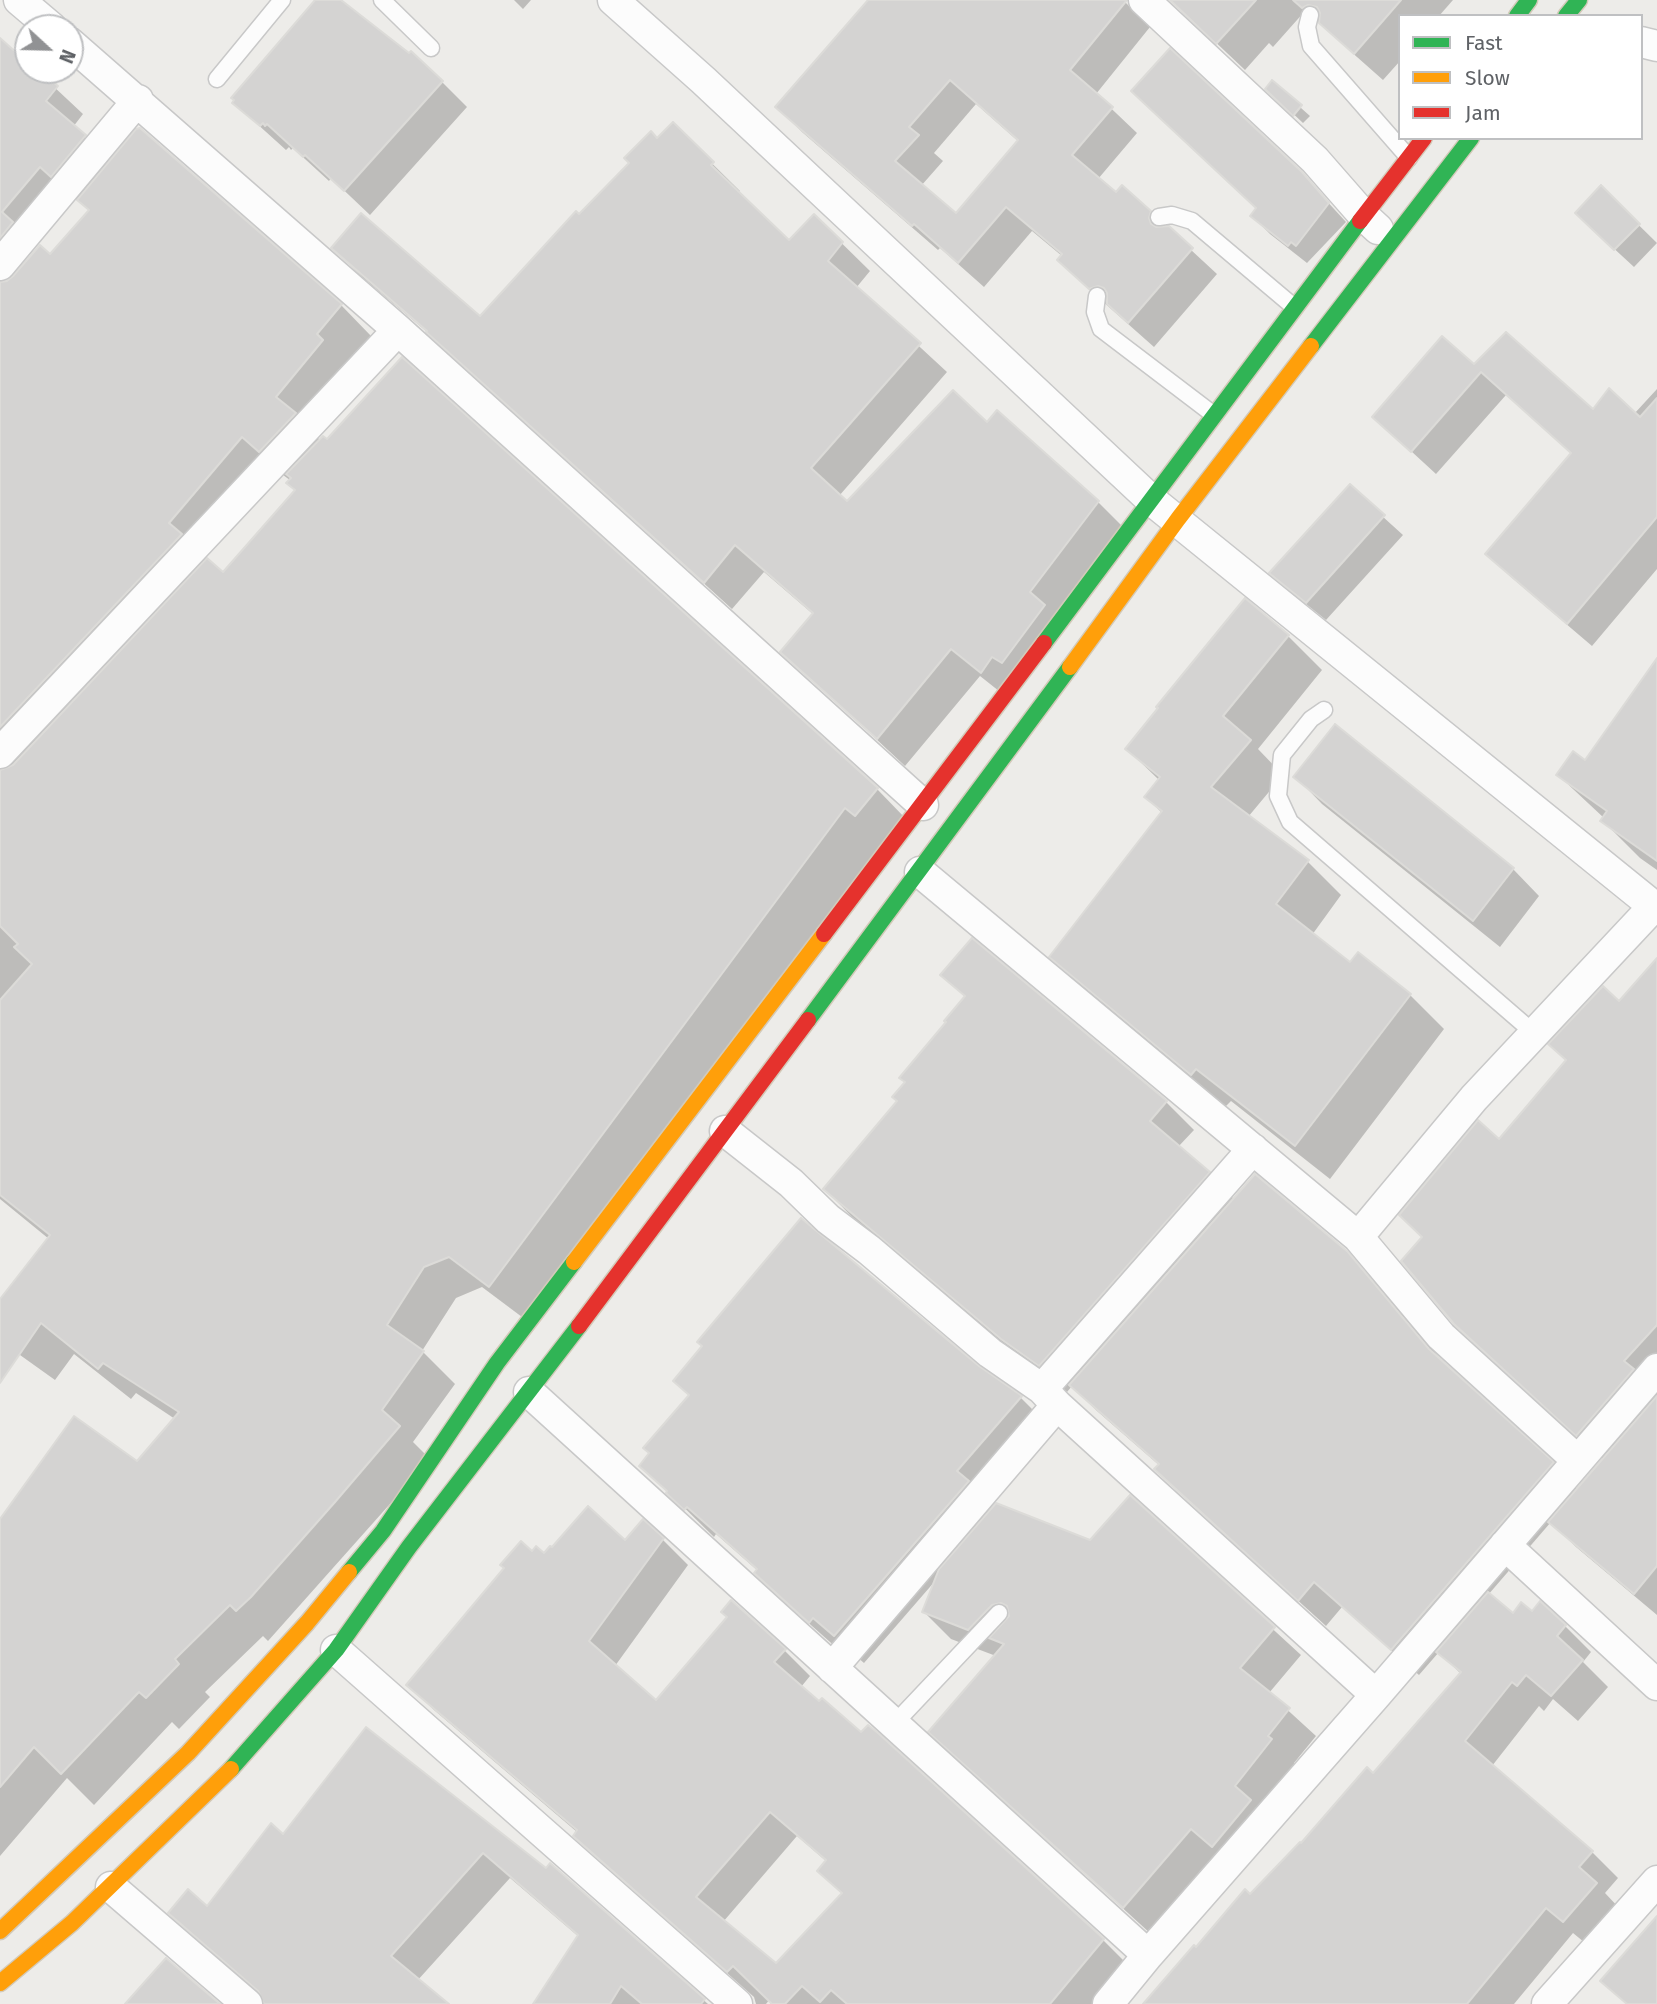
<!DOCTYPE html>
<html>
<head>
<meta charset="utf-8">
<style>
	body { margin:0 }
	#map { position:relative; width:1657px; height:2004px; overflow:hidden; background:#edece9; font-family:"Fira Sans",sans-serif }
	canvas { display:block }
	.legend { position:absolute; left:1398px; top:14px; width:245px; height:126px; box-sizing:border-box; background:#fff; border:2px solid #bfc0c2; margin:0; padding:9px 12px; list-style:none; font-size:21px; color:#5f6266 }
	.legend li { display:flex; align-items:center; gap:14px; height:35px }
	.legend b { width:35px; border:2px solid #bfc0c2 }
	.north { position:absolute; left:14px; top:14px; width:70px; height:70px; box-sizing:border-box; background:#fff; border:2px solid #bfc0c2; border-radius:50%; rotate:112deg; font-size:19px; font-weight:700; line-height:28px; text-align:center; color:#5f6266 }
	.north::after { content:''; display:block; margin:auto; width:24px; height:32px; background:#919294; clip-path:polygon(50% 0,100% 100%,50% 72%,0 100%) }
</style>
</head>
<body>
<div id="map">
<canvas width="1657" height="2004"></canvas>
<ul class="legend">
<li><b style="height:9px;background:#30b455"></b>Fast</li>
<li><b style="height:9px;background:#ff9f0a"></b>Slow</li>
<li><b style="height:9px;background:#e5322d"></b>Jam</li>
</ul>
<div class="north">N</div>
</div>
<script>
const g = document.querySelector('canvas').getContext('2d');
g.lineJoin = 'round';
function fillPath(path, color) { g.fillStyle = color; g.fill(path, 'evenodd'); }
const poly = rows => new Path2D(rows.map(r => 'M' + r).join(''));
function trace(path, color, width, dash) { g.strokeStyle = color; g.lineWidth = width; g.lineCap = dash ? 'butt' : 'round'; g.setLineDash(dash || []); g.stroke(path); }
fillPath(poly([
	[317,0,338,0,442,82,467,107,370,215,331,178,329,181,293,148,291,150,289,147,286,150,234,103],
	[514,0,531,0,523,9],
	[871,0,1123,0,1150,27,1096,94,1137,133,1098,179,1116,194,1150,212,1217,274,1154,347,1084,285,1059,260,1062,256,1032,231,984,287,940,248,938,250,802,132,777,106],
	[976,104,1019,142,956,215,921,186,943,161,934,153],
	[1189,0,1453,0,1439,16,1400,16,1400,61,1383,80,1305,11,1273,47,1269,43,1245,70,1209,36],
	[0,40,28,63,28,70,36,70,83,114,73,127,111,163,341,305,372,337,308,428,320,440,877,789,908,821,522,1317,482,1287,456,1298,422,1351,455,1384,413,1442,430,1459,268,1641,263,1636,205,1692,210,1697,179,1729,172,1722,94,1805,67,1778,0,1856,0,1522,137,1464,175,1419,136,1393,131,1399,74,1354,55,1380,20,1355,0,1335,0,1307,49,1239,0,1199,0,339,91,211,80,200,78,201,67,192,0,267],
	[274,468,291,481,297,491,223,574,200,555],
	[1273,83,1310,116,1303,123,1267,89],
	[673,125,740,191,738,193,789,242,814,216,870,271,856,288,947,372,839,496,847,503,987,424,997,413,1098,502,1126,530,1009,699,980,676,905,766,783,652,814,615,764,572,732,609,440,343,361,276,333,248,481,319,579,216],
	[1301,173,1346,222,1307,263,1270,234,1252,216],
	[1601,188,1657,243,1634,267,1596,232],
	[1475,367,1593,411,1634,414,1657,389,1657,569,1592,646,1511,577,1487,554,1572,454,1506,395,1436,474,1374,417],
	[1350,487,1403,535,1326,620,1291,592,1272,573],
	[1288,636,1322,670,1258,749,1283,775,1248,817,1307,861,1341,895,1312,935,1350,965,1410,995,1444,1029,1330,1179,1231,1101,1225,1107,1085,990,1051,957,1162,813,1146,797,1159,780,1127,749],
	[1657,661,1657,870,1640,858,1603,821,1604,818,1558,775,1586,762],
	[1296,777,1513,869,1539,896,1500,947,1322,804],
	[972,940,1166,1102,1194,1130,1178,1147,1234,1199,1347,1253,1374,1281,1447,1367,1578,1490,1604,1460,1481,1349,1500,1141,1619,1003,1657,968,1657,1615,1576,1547,1551,1522,1488,1595,1513,1615,1533,1614,1565,1626,1591,1652,1583,1662,1608,1687,1578,1721,1553,1699,1544,1711,1539,1706,1492,1766,1592,1852,1618,1878,1605,1893,1621,1910,1590,1947,1573,1933,1514,2004,1147,2004,1197,1949,1373,1775,1462,1675,1439,1652,1419,1675,1342,1607,1326,1626,1183,1496,1156,1469,1160,1466,1097,1411,1072,1386,1067,1392,1030,1366,852,1217,825,1189,899,1102,966,998,943,975],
	[978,1368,1020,1397,1049,1426,985,1500,994,1509,1090,1542,1130,1498,1301,1655,1269,1693,1316,1736,1294,1763,1298,1767,1151,1934,958,1758,996,1656,951,1639,924,1612,936,1580,864,1663,843,1645,839,1650,785,1602,756,1573,758,1571,716,1534,714,1537,641,1465],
	[662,1539,688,1565,615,1666,656,1702,784,1650,810,1676,801,1687,1103,1940,1129,1966,1097,2004,770,2004,777,1996,774,1994,766,2004,756,2004,754,1997,601,1861,575,1835,577,1832,434,1710,409,1685,532,1554,544,1555,625,1542],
	[797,1836,827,1862,819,1871,843,1894,776,1966,723,1922],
	[366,1730,547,1870,551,1865,708,2004,535,2004,579,1937,510,1878,417,1981,437,2004,266,2004,265,1998,196,1938,170,1913,207,1908,283,1836]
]), '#0003');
const building = poly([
	[315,0,341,0,409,53,411,51,443,81,344,191,305,155,303,157,267,124,265,126,263,123,260,126,232,103,234,100,231,98,315,0],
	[868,0,1127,0,1070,70,1113,107,1072,155,1116,192,1122,185,1151,211,1149,218,1151,224,1156,227,1169,226,1193,248,1128,323,1107,304,1107,293,1104,288,1098,286,1089,289,1057,260,1062,254,1006,207,958,263,914,224,912,226,775,107,868,0],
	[950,80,1018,140,956,213,895,161,919,135,909,127,950,80],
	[1170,0,1256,0,1216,44,1170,0],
	[1293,0,1401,0,1354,54,1319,23,1320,13,1317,7,1308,5,1302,8,1293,0],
	[0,38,28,63,28,70,39,70,58,86,46,101,86,135,51,177,40,167,2,212,13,222,0,238,0,38],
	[1170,48,1302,172,1329,203,1296,246,1291,242,1288,246,1250,216,1256,208,1131,91,1170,48],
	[1272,80,1302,105,1293,116,1265,89,1272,80],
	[673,122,714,162,711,165,789,240,814,214,843,242,828,261,921,343,811,468,847,501,953,390,987,422,997,410,1099,501,1030,592,1045,605,1002,663,992,657,981,673,951,649,877,739,780,652,813,613,735,545,704,583,426,332,427,331,331,248,361,213,480,316,576,211,579,214,629,163,624,158,651,131,657,138,673,122],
	[140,128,342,304,317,334,323,340,276,397,296,413,259,452,242,437,169,523,182,534,0,727,0,282,7,281,13,276,40,245,50,254,89,210,77,200,136,129,140,128],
	[1601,185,1640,224,1614,250,1575,213,1601,185],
	[1506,332,1593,409,1609,388,1640,417,1657,398,1657,517,1567,624,1485,554,1571,453,1481,372,1411,452,1372,417,1442,336,1474,364,1506,332],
	[402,357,878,788,855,816,845,808,489,1287,449,1257,424,1267,387,1325,424,1351,382,1410,400,1426,335,1502,251,1597,236,1611,230,1605,175,1659,179,1664,146,1698,139,1692,61,1774,34,1747,0,1787,0,1519,74,1416,137,1461,179,1412,103,1363,98,1369,41,1323,0,1383,0,1299,50,1235,0,1195,0,1000,32,964,14,947,18,944,0,926,0,770,13,765,207,558,223,572,295,490,286,483,291,478,286,474,323,436,327,439,402,357],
	[1350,484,1385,515,1306,603,1269,573,1350,484],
	[1245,598,1289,635,1223,716,1251,740,1211,787,1309,860,1276,904,1350,962,1358,952,1411,994,1295,1146,1196,1069,1191,1075,1049,957,1162,811,1144,797,1160,777,1125,749,1158,708,1156,707,1245,598],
	[1657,658,1657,861,1600,821,1607,811,1556,775,1573,751,1585,760,1657,658],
	[1335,724,1514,868,1473,921,1293,777,1335,724],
	[972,938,1167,1101,1150,1121,1210,1172,1039,1366,1001,1339,823,1189,897,1101,892,1097,905,1082,899,1078,946,1022,944,1021,965,996,940,975,972,938],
	[1657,958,1657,1325,1624,1361,1634,1369,1576,1436,1454,1324,1401,1261,1422,1237,1399,1215,1478,1120,1499,1139,1566,1060,1548,1044,1603,986,1619,1001,1657,958],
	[1255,1174,1348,1252,1429,1349,1554,1462,1391,1650,1314,1582,1298,1601,1154,1469,1159,1464,1069,1385,1255,1174],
	[801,1218,979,1366,1022,1396,957,1471,969,1481,834,1636,813,1618,809,1623,754,1573,757,1569,687,1507,684,1510,666,1493,667,1491,639,1466,649,1453,643,1448,689,1395,673,1381,702,1346,697,1342,801,1218],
	[1657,1396,1657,1566,1634,1594,1548,1522,1657,1396],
	[1130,1495,1275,1627,1240,1668,1290,1708,1268,1736,1272,1739,1235,1786,1251,1800,1212,1847,1191,1829,1123,1908,928,1732,1004,1644,989,1638,1009,1616,1007,1606,1001,1603,992,1605,968,1630,922,1612,939,1569,996,1503,1090,1540,1130,1495],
	[588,1506,625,1540,643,1519,664,1538,589,1641,656,1700,727,1617,721,1612,731,1600,786,1649,774,1662,819,1701,822,1698,861,1732,868,1725,878,1733,1104,1939,1050,2004,847,2004,831,1990,820,2002,802,1986,785,2004,772,2004,733,1966,727,1972,573,1836,577,1830,406,1685,504,1568,500,1565,521,1541,532,1551,536,1546,544,1553,550,1546,552,1547,588,1506],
	[770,1812,826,1860,817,1871,842,1893,776,1963,696,1897,770,1812],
	[1488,1592,1513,1613,1521,1602,1532,1611,1540,1601,1566,1625,1557,1636,1583,1660,1551,1696,1526,1675,1517,1686,1512,1682,1465,1741,1593,1851,1579,1867,1597,1883,1563,1922,1546,1908,1467,2004,1143,2004,1194,1945,1196,1947,1245,1889,1250,1894,1300,1842,1301,1843,1367,1767,1373,1773,1461,1672,1436,1652,1488,1592],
	[366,1727,546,1868,550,1863,705,1999,701,2004,642,2004,621,1986,610,2004,533,2004,578,1935,483,1853,391,1956,449,2004,264,2004,258,1991,168,1913,188,1889,207,1906,271,1823,283,1834,366,1727],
	[1657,1916,1657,2004,1627,2004,1600,1981,1657,1916],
	[166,1958,220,2004,125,2004,166,1958]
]);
fillPath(building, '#d4d3d2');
trace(building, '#dcdbd8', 2);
const lane = poly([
	[382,0,431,48],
	[1310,15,1307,27,1311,46,1409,158],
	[217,79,282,0],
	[1159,217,1172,215,1192,221,1294,307],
	[1097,296,1095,312,1101,329,1214,415],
	[1324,710,1311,719,1282,755,1278,796,1290,822,1534,1033],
	[894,1724,999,1613]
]);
const street = poly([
	[19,0,52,28],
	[613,0,703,80,1150,499,1657,909],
	[1144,0,1315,160,1364,216,1378,229],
	[1641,42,1657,46],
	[70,43,398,330,923,805],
	[0,265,138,100],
	[0,753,398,330],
	[920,872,1358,1237,1441,1336,1577,1460],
	[725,1131,791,1183,828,1219,869,1250,990,1353,1042,1389,1057,1405,1376,1695],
	[1358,1237,1474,1098,1654,906],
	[1042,1389,1253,1149],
	[529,1392,1148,1955],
	[1505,1545,1657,1685],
	[336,1650,737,2004],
	[832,1668,1057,1405],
	[111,1887,247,2004],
	[1108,2004,1148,1955,1376,1695,1657,1369],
	[1547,2004,1657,1881]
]);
const fast = poly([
	[1517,16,1529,0],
	[1566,16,1579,0],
	[1311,346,1471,138],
	[1044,643,1360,221],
	[808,1020,1070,667],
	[349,1572,383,1531,497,1363,574,1262],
	[231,1769,336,1650,409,1547,579,1326]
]);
const slow = poly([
	[1070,667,1178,519,1311,346],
	[574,1262,824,934],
	[0,1931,188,1753,307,1623,349,1572],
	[0,1983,72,1923,231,1769]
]);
const jam = poly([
	[1360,221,1424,138],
	[824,934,1044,643],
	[579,1326,808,1020]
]);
trace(lane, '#c8c8c8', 19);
trace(street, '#c8c8c8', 33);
trace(fast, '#d3cab9', 19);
trace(slow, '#d3cab9', 19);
trace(jam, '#d3cab9', 19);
trace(lane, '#fcfcfc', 16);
trace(street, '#fcfcfc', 30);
trace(fast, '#30b455', 16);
trace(slow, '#ff9f0a', 16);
trace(jam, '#e5322d', 16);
</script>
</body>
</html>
